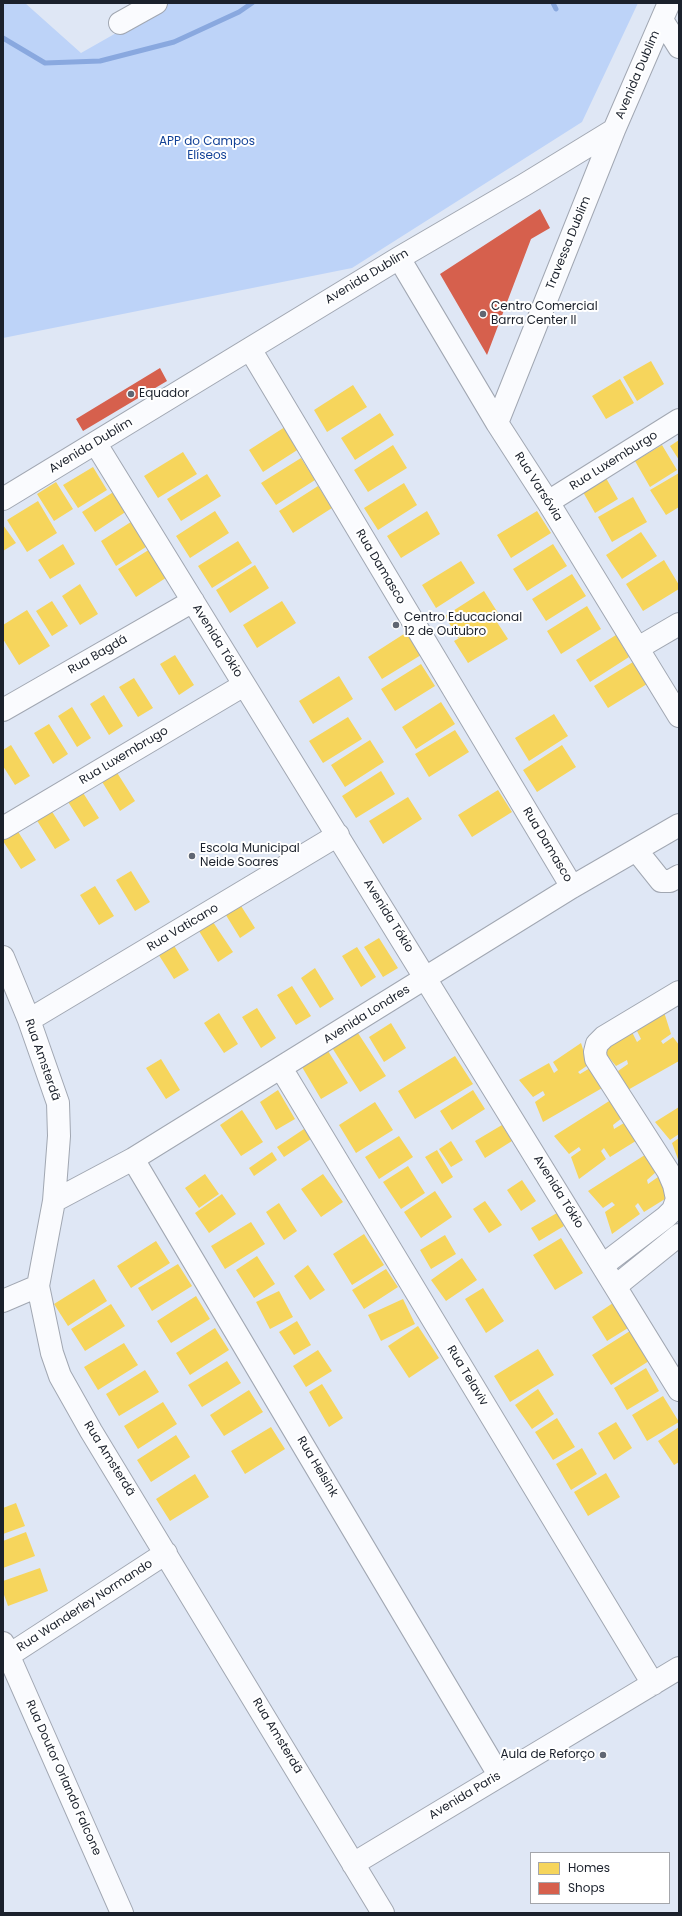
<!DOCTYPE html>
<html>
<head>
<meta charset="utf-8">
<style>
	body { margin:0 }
	#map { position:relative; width:682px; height:1916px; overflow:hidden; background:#dfe7f5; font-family:Poppins,sans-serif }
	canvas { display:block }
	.frame { position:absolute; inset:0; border:4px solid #1b212c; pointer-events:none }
	.legend { position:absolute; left:530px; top:1852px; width:140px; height:52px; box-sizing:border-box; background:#fff; border:1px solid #a4a6ab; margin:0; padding:5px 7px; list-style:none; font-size:12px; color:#1b212c }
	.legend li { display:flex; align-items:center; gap:8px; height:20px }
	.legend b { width:20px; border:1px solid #a4a6ab }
</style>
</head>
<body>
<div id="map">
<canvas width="682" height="1916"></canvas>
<div class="frame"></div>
<ul class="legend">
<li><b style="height:11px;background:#f6d55c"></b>Homes</li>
<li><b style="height:11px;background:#d6604d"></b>Shops</li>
</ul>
</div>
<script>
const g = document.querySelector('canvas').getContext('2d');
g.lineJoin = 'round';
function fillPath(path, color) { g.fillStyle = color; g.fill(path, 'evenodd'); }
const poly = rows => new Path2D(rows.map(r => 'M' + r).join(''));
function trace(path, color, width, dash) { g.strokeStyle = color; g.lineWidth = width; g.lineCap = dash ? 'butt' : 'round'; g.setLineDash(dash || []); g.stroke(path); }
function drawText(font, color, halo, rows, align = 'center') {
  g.font = font + ' Poppins,sans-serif'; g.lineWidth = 4; g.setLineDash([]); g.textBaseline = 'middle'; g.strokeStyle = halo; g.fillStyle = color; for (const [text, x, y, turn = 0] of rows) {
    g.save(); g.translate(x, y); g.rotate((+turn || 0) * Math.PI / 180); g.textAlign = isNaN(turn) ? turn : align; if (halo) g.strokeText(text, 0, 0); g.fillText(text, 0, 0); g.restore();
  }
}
fillPath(poly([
	[3,3,25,3,81,53,169,3,638,3,582,122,352,268,3,338]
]), '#bdd3f8');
fillPath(poly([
	[651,361,664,384,637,401,623,377],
	[620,379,634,403,606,419,592,396],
	[353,385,367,407,327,432,314,410],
	[380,413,394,435,355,460,341,438],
	[288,425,302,447,263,472,249,450],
	[679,440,679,460,670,446],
	[393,445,407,468,368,492,354,470],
	[662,445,677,470,650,487,635,461],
	[183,452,197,474,158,498,144,476],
	[301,458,315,480,276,505,261,483],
	[93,467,107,490,78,508,63,485],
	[602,471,618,499,595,513,579,485],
	[679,473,679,507,666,515,650,490],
	[207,474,221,496,181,521,167,499],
	[56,482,73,509,54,521,37,494],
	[404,483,417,505,378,530,364,508],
	[318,486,332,508,293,533,279,511],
	[115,491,127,511,95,532,82,512],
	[633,497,647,522,612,542,598,517],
	[38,501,57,533,27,552,7,520],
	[215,511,229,533,190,558,176,536],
	[427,511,440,534,401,558,387,536],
	[537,511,551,533,511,558,497,535],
	[134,520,149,545,116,566,101,541],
	[3,525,16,543,3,551],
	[641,532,657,556,622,579,606,555],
	[238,541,252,563,212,588,198,566],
	[63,544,75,564,50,579,38,560],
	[553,544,567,566,527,591,513,569],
	[155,546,172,574,136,597,118,569],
	[664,560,679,585,679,589,643,611,626,584],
	[461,561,475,583,436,608,422,585],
	[255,565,269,588,230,613,216,590],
	[572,574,586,596,546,621,532,599],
	[80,584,98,614,80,625,62,596],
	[484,591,498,613,493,616,508,639,468,663,454,641,466,634,458,638,445,616],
	[52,601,68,626,52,636,36,611],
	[282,601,296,623,257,648,243,625],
	[587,606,601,629,561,654,547,631],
	[27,610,50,646,19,665,3,639,3,625],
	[407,632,421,655,382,679,368,657],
	[616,635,629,657,590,682,576,660],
	[175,655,194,685,179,695,160,664],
	[633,662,647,684,608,708,594,686],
	[421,664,435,686,395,711,381,689],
	[339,676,353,699,313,724,299,701],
	[134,678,153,708,138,717,119,687],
	[104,695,123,726,109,735,90,704],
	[441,702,455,724,416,749,402,727],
	[72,707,91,738,77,747,58,716],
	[554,714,568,736,529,761,515,738],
	[348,717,362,739,323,763,309,741],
	[49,724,68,754,53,764,34,733],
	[455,730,469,752,429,777,415,754],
	[370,740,384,762,345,787,331,765],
	[11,745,30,776,15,785,3,766,3,750],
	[562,745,576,767,537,792,523,770],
	[116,771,135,801,120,811,101,780],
	[381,771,395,794,356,818,342,796],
	[80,788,99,818,84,827,65,797],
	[498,790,512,812,472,837,458,815],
	[408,797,422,819,383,844,369,821],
	[51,810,70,840,55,849,36,819],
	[17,830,36,860,21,869,3,841,3,838],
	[131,871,150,902,135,911,116,880],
	[95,886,114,916,99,925,80,895],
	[236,898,255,928,240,938,221,907],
	[213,922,233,952,218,962,199,931],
	[379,938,398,968,383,977,364,947],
	[170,939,189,970,174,979,155,949],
	[357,947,376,977,361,987,342,956],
	[315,968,334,999,320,1008,301,978],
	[292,986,311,1016,296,1025,277,995],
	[257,1008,276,1038,261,1048,242,1017],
	[664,1012,671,1034,661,1041,663,1044,673,1037,679,1045,679,1061,626,1091,618,1071,628,1064,627,1060,616,1066,602,1049,632,1032,637,1042,641,1039,637,1031],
	[219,1013,238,1044,224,1053,204,1023],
	[391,1023,406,1048,384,1062,369,1037],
	[356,1030,386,1076,360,1092,331,1046],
	[581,1043,588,1065,578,1072,580,1074,590,1068,604,1087,543,1122,535,1102,545,1095,543,1091,533,1097,519,1080,549,1063,554,1073,558,1070,553,1062],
	[328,1051,348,1083,321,1099,302,1067],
	[455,1056,473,1084,415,1119,398,1091],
	[161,1059,180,1090,166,1099,146,1068],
	[278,1090,295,1119,276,1130,260,1102],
	[473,1090,485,1109,452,1130,440,1111],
	[614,1098,622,1118,613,1125,614,1129,624,1123,639,1139,610,1157,604,1148,601,1151,606,1159,579,1179,571,1157,581,1150,579,1147,569,1154,554,1136],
	[375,1102,393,1130,356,1153,339,1125],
	[679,1107,679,1134,670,1140,655,1122],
	[242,1110,263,1142,241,1156,220,1125],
	[502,1125,512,1141,485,1158,475,1141],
	[304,1129,311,1139,284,1157,277,1147],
	[399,1136,413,1157,379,1179,365,1157],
	[679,1138,679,1162,672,1143],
	[451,1141,463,1160,451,1167,439,1149],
	[437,1150,453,1177,442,1184,425,1157],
	[272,1152,277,1160,254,1176,249,1168],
	[648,1153,656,1172,647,1180,648,1184,658,1177,673,1194,644,1212,638,1203,635,1206,640,1214,612,1234,605,1212,615,1205,612,1202,603,1208,588,1191],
	[408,1166,425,1193,401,1209,383,1182],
	[205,1174,219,1194,199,1208,185,1188],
	[323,1174,343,1202,321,1217,301,1189],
	[522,1180,536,1201,521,1211,507,1190],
	[435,1191,452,1217,421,1238,404,1212],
	[222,1194,236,1214,209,1233,195,1213],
	[485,1201,502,1225,489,1233,473,1209],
	[279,1203,297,1231,284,1240,266,1212],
	[557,1213,564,1226,539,1241,531,1228],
	[251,1222,265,1244,225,1269,211,1246],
	[364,1234,384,1265,352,1285,333,1254],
	[445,1235,456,1254,431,1269,420,1250],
	[561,1238,583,1273,555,1290,533,1255],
	[156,1241,170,1263,131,1288,117,1266],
	[257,1256,275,1284,254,1298,236,1270],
	[462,1258,477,1280,446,1301,431,1280],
	[178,1264,192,1286,152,1311,138,1288],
	[308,1265,325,1290,310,1300,294,1276],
	[386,1269,398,1287,364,1309,352,1290],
	[94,1279,107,1301,68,1326,54,1304],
	[483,1288,504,1321,486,1333,465,1299],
	[279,1291,293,1317,270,1329,256,1302],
	[196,1296,210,1319,171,1343,157,1321],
	[403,1299,415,1324,381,1341,368,1315],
	[613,1303,628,1328,607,1341,592,1317],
	[111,1304,125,1326,85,1351,71,1329],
	[297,1321,311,1345,294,1355,279,1332],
	[418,1326,439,1358,409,1378,388,1346],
	[215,1328,229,1350,190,1375,176,1353],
	[630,1331,649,1361,611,1385,592,1355],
	[124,1343,138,1365,98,1390,84,1367],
	[538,1349,554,1375,510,1402,494,1376],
	[318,1350,332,1371,306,1387,293,1366],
	[227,1361,241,1383,202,1407,188,1385],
	[646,1368,659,1391,627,1410,614,1388],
	[145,1370,159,1392,119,1416,106,1394],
	[322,1384,343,1418,329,1427,309,1392],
	[538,1389,554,1414,532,1429,515,1405],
	[249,1390,263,1412,224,1436,210,1415],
	[663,1396,679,1422,647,1441,632,1415],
	[163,1402,177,1424,138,1449,124,1426],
	[557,1418,575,1447,553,1460,535,1432],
	[616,1422,632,1448,614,1460,598,1433],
	[271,1427,285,1449,245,1474,231,1451],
	[679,1427,679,1462,674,1465,658,1441],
	[176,1435,190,1457,151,1482,137,1460],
	[582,1448,597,1474,571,1490,556,1464],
	[606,1473,620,1497,588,1516,574,1492],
	[195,1474,209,1497,170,1521,156,1499],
	[16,1503,25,1526,3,1534,3,1508],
	[26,1532,35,1556,3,1568,3,1541],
	[40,1568,48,1591,8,1606,3,1592,3,1581]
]), '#f6d55c');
fillPath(poly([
	[540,209,550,228,531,239,487,355,440,274],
	[160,368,167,381,83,431,76,419]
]), '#d6604d');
trace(poly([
	[553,3,556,9],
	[3,38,45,63,100,61,174,42,239,12,252,3]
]), '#89a8df', 5);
const minor = poly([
	[662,20,679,47],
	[120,23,156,3],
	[399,258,497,423,548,502,679,716],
	[250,349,572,887],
	[497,423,614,130],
	[96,444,679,1390],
	[3,499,399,258,524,185,614,130,669,3],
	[548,502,679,420],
	[638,648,679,624],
	[3,710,193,601],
	[3,828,244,685],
	[637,851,661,881,670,881,679,876],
	[3,957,29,1020,58,1103,59,1136,54,1201,38,1286,52,1353,60,1376,91,1431,383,1913],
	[29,1020,338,835],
	[281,1068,653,1684],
	[133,1159,499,1775],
	[54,1201,133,1159,572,887,679,825],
	[603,1265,666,1217,673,1210,677,1199,674,1185,668,1171,596,1059,595,1052,597,1044,604,1037,679,992],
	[616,1286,679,1235],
	[3,1301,38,1286],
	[3,1643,122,1913],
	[3,1659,166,1553],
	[353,1864,679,1668]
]);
trace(minor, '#a1a7b2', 24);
trace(minor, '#fafbfe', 22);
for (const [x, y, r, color] of [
	[483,314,4,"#606672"],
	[131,394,4,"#606672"],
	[396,625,4,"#606672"],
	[192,856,4,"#606672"],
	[603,1755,4,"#606672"]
]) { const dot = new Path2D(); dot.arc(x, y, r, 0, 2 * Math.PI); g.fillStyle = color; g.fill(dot); trace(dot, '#fff', 1.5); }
drawText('12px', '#1b212c', '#fff', [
	["Avenida Dublim",638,75,-67],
	["Travessa Dublim",569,243,-68],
	["Avenida Dublim",367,277,-31],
	["Avenida Dublim",91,446,-31],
	["Rua Luxemburgo",614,461,-32],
	["Rua Varsóvia",538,487,58],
	["Rua Damasco",380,567,59],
	["Avenida Tókio",217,641,58],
	["Rua Bagdá",98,655,-30],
	["Rua Luxembrugo",124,756,-31],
	["Rua Damasco",547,845,59],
	["Avenida Tókio",388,916,58],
	["Rua Vaticano",183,928,-31],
	["Avenida Londres",367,1015,-32],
	["Rua Amsterdã",42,1060,71],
	["Avenida Tókio",558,1192,58],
	["Rua Telaviv",467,1376,59],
	["Rua Amsterdã",109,1459,58],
	["Rua Helsink",317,1467,59],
	["Rua Wanderley Normando",85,1606,-33],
	["Rua Amsterdã",277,1736,59],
	["Rua Doutor Orlando Falcone",63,1778,66],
	["Avenida Paris",465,1796,-31]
]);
drawText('12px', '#134297', '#fff', [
	["APP do Campos",207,142],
	["Elíseos",207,156]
]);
drawText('12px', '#1b212c', '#fff', [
	["Centro Comercial",491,307],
	["Barra Center II",491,321],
	["Equador",139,394],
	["Centro Educacional",404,618],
	["12 de Outubro",404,632],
	["Escola Municipal",200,849],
	["Neide Soares",200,863],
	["Aula de Reforço",595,1755,"right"]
], 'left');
</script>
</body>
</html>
